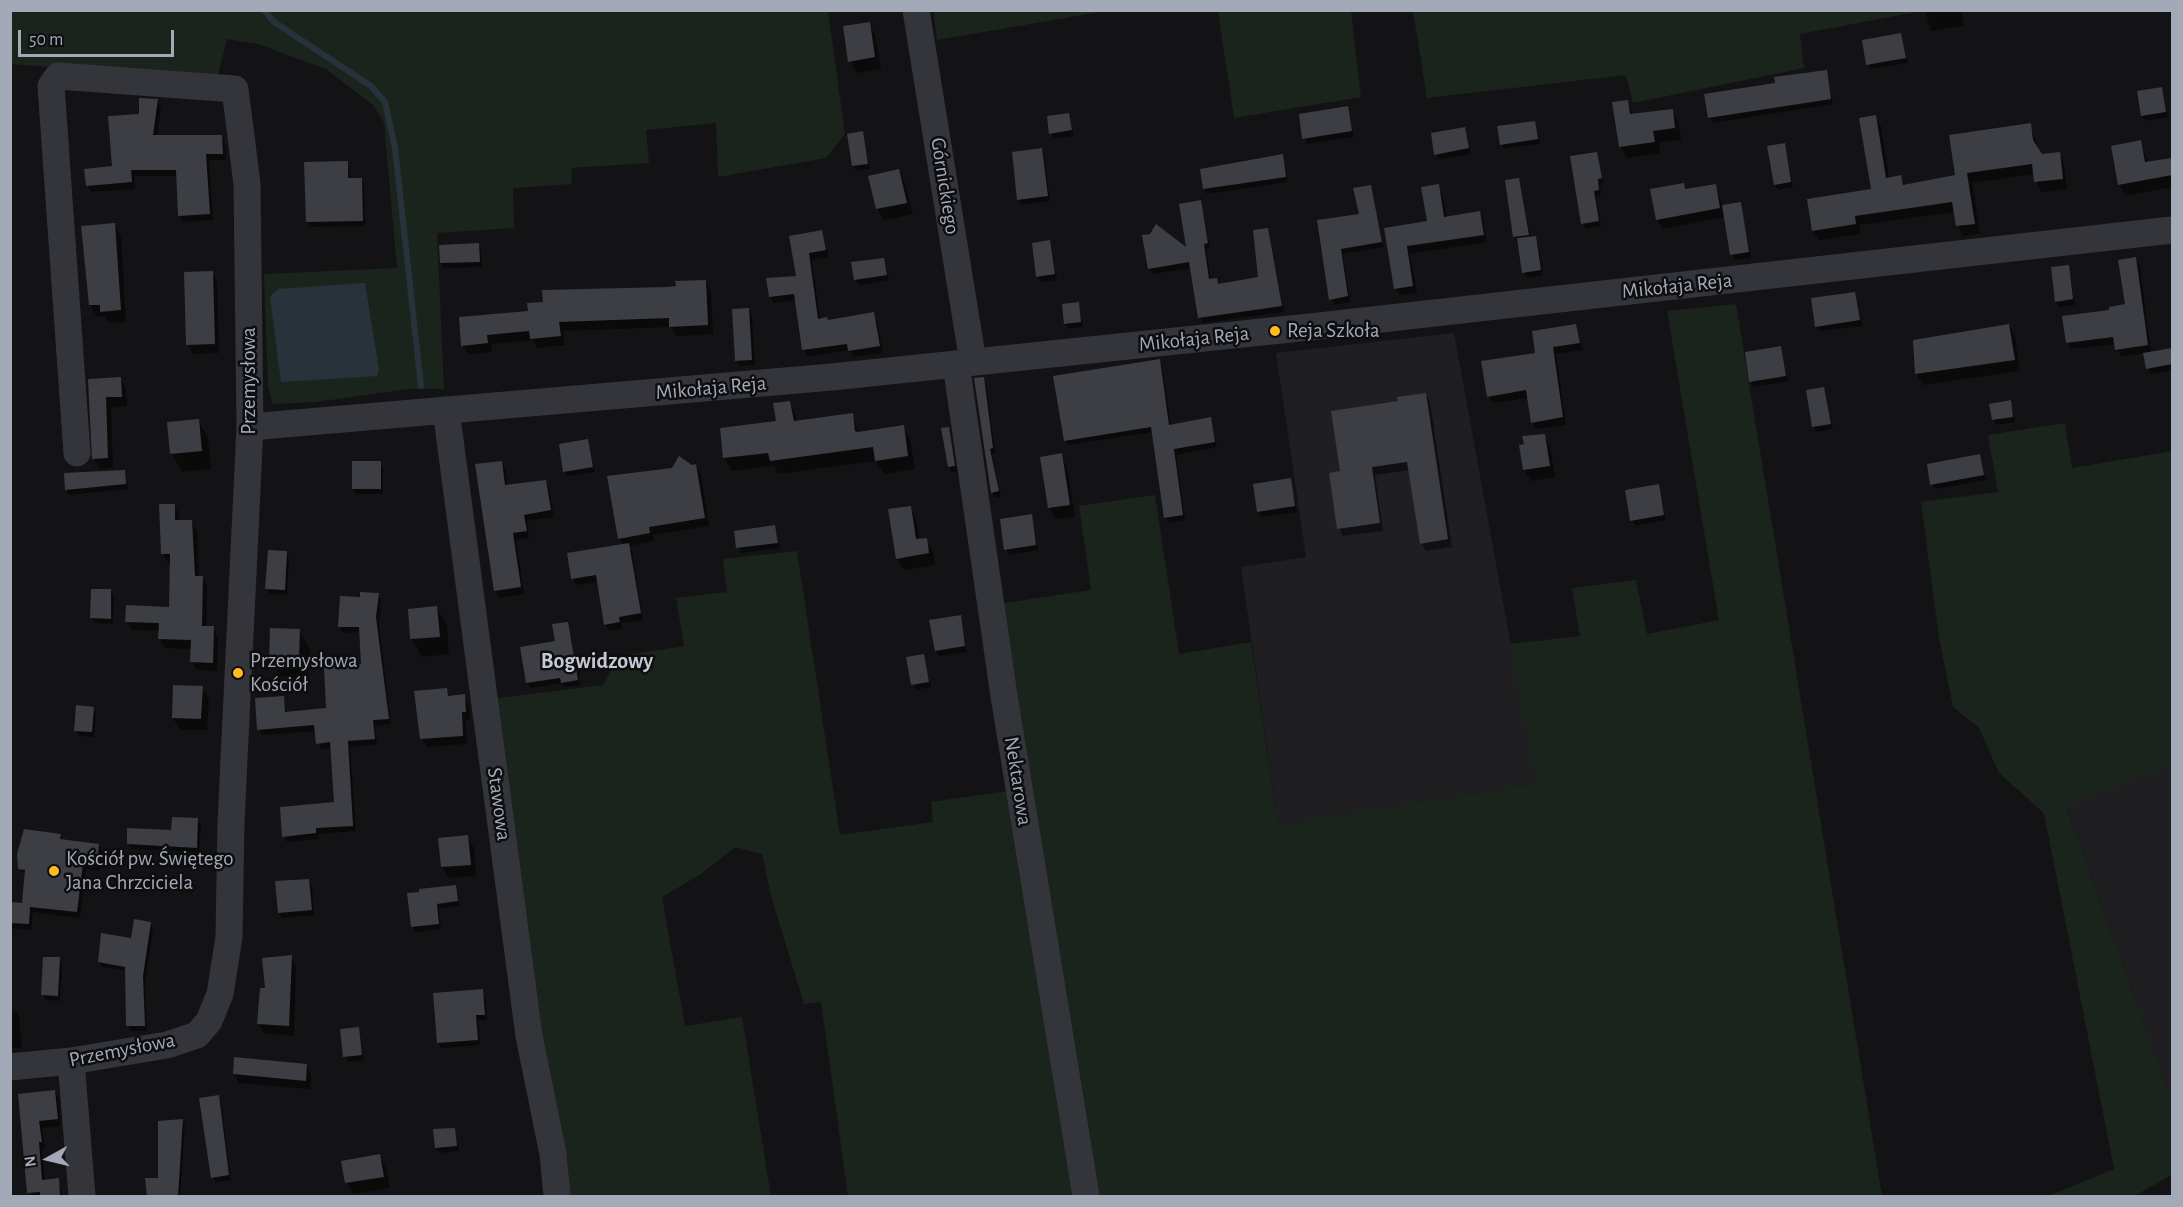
<!DOCTYPE html>
<html>
<head>
<meta charset="utf-8">
<style>
	body { margin:0 }
	#map { position:relative; width:2183px; height:1207px; overflow:hidden; background:#131315; font-family:"Alegreya Sans",sans-serif }
	canvas { display:block }
	.frame { position:absolute; inset:0; border:12px solid #a3a9b7; pointer-events:none }
	.north { position:absolute; left:18px; top:1129px; width:60px; height:60px; -webkit-text-stroke:4px #0e0e10; paint-order:stroke; rotate:262deg; font-size:16px; font-weight:700; line-height:24px; text-align:center; color:#a3a9b7 }
	.north::after { content:''; display:block; margin:auto; width:21px; height:27px; background:#a3a9b7; clip-path:polygon(50% 0,100% 100%,50% 72%,0 100%) }
	.scale { position:absolute; left:18px; top:30px; width:156px; height:27px; box-sizing:border-box; border:3px solid #a3a9b7; border-top:0; padding-left:8px; font-size:18px; line-height:21px; white-space:nowrap; color:#a3a9b7; -webkit-text-stroke:4px #0e0e10; paint-order:stroke }
</style>
</head>
<body>
<div id="map">
<canvas width="2183" height="1207"></canvas>
<div class="frame"></div>
<div class="north">N</div>
<div class="scale">50 m</div>
</div>
<script>
const g = document.querySelector('canvas').getContext('2d');
g.lineJoin = 'round';
function fillPath(path, color) { g.fillStyle = color; g.fill(path, 'evenodd'); }
const poly = rows => new Path2D(rows.map(r => 'M' + r).join(''));
function trace(path, color, width, dash) { g.strokeStyle = color; g.lineWidth = width; g.lineCap = dash ? 'butt' : 'round'; g.setLineDash(dash || []); g.stroke(path); }
function drawText(font, color, halo, rows, align = 'center') {
  g.font = font + ' "Alegreya Sans",sans-serif'; g.lineWidth = 5; g.setLineDash([]); g.textBaseline = 'middle'; g.strokeStyle = halo; g.fillStyle = color; for (const [text, x, y, turn = 0] of rows) {
    g.save(); g.translate(x, y); g.rotate((+turn || 0) * Math.PI / 180); g.textAlign = isNaN(turn) ? turn : align; if (halo) g.strokeText(text, 0, 0); g.fillText(text, 0, 0); g.restore();
  }
}
fillPath(poly([
	[1454,333,1536,783,1278,825,1241,567,1306,557,1276,353],
	[2172,765,2172,1101,2066,804]
]), '#1f1f22');
fillPath(poly([
	[933,10,1106,10,1106,11,937,40],
	[10,11,828,11,845,134,826,158,718,177,716,123,646,130,649,163,571,168,572,184,513,188,514,228,437,233,444,389,408,389,316,402,273,404,268,387,264,274,397,268,384,123,374,106,326,69,258,44,227,39,217,79,11,64],
	[1218,11,1351,11,1361,97,1234,118],
	[1413,11,1922,10,1922,11,1800,34,1804,68,1633,103,1626,75,1427,98],
	[1736,304,1882,1196,848,1196,821,1002,804,1004,771,896,762,854,735,847,701,874,662,897,685,1026,742,1017,771,1196,562,1196,519,917,498,698,603,685,619,656,684,646,676,598,727,592,723,559,797,551,840,835,933,822,931,802,1014,790,985,606,1091,590,1079,506,1155,495,1179,654,1251,642,1278,825,1536,783,1510,644,1580,636,1572,588,1636,580,1647,634,1719,620,1667,311],
	[2065,423,2072,468,2172,451,2172,765,2066,805,2172,1101,2172,1175,2134,1196,2048,1196,2114,1169,2044,813,1999,773,1979,728,1953,707,1939,638,1921,502,1998,492,1988,435]
]), '#1b241c');
fillPath(poly([
	[365,283,379,370,377,376,281,382,270,297,278,289]
]), '#28323a');
fillPath(poly([
	[1925,10,1962,10,1964,26,1931,31],
	[869,23,875,35,881,69,857,73,850,61],
	[1901,34,1908,63,1871,69,1868,64],
	[1826,71,1833,104,1713,123,1709,118,1706,95,1777,84],
	[2161,89,2168,117,2145,121,2142,116],
	[157,101,161,107,157,136,221,137,225,143,226,160,209,160,213,220,183,222,179,215,178,176,134,176,135,189,91,192,87,185,114,168],
	[1627,101,1634,115,1672,111,1679,123,1681,140,1659,142,1660,153,1627,158,1620,146],
	[1347,107,1354,137,1307,144,1300,115],
	[1069,114,1074,136,1054,138,1051,133],
	[1875,117,1881,126,1889,179,1900,177,1906,186,1957,176,2030,124,2041,156,2059,154,2064,164,2067,189,2041,192,2034,174,1972,183,1980,233,1963,236,1958,226,1955,212,1859,225,1861,234,1819,240,1813,231,1872,190],
	[1534,122,1540,144,1504,148,1501,143],
	[1465,129,1471,154,1439,159,1436,154],
	[862,133,870,169,856,171,853,166],
	[2140,142,2148,163,2172,160,2172,187,2126,196,2119,184],
	[1784,145,1793,187,1778,190,1775,184],
	[1041,150,1044,155,1050,201,1021,205,1018,200],
	[1596,153,1604,184,1600,184,1601,195,1596,196,1601,226,1586,229,1583,223],
	[1282,155,1288,182,1207,194,1204,188,1242,164,1242,161],
	[347,163,351,180,361,180,364,185,365,226,310,227,307,222],
	[899,171,905,183,913,214,884,221,877,209,870,177],
	[1518,180,1531,238,1535,237,1538,243,1543,275,1527,278,1524,272,1519,242,1515,237,1507,181],
	[1683,184,1686,190,1715,185,1723,206,1740,204,1751,258,1734,260,1725,217,1663,229,1657,219],
	[1370,186,1384,247,1343,254,1350,302,1334,305,1319,222,1361,215],
	[1438,186,1442,193,1447,218,1479,213,1483,220,1487,242,1410,254,1417,293,1400,295,1395,288,1386,230,1429,223],
	[1201,202,1210,248,1206,249,1211,281,1216,280,1220,285,1260,279,1267,229,1284,312,1202,323,1192,268,1152,274,1149,268,1188,250],
	[114,225,121,236,126,322,109,323,105,316,97,317,90,305,83,227],
	[822,232,829,257,812,260,820,320,828,321,873,314,877,321,883,353,854,357,850,350,808,357,804,350,796,300,774,303,770,296,798,277,790,237],
	[1050,242,1057,280,1041,282,1037,276],
	[478,244,481,250,482,267,444,268,441,263,441,246],
	[884,259,889,280,859,285,856,280],
	[2136,259,2140,266,2151,353,2172,350,2172,370,2150,374,2144,353,2121,357,2116,344,2071,349,2067,342,2111,312,2127,305],
	[2068,267,2075,305,2059,307,2056,301],
	[212,272,217,281,219,353,193,354,188,344],
	[706,281,711,291,713,334,676,336,671,327,563,331,565,345,537,348,533,340,491,344,492,352,468,354,463,345,529,312],
	[1854,293,1862,326,1820,331,1817,326],
	[1078,303,1083,327,1069,329,1065,324],
	[749,310,752,315,755,365,740,366,737,361],
	[1576,326,1583,350,1556,354,1566,425,1536,429,1532,422,1528,398,1493,403,1488,396,1537,354],
	[2009,326,2015,337,2020,371,1923,385,1916,373],
	[1781,348,1788,381,1754,387,1751,382],
	[1159,361,1162,366,1171,426,1210,419,1217,447,1176,455,1185,520,1168,523,1165,517,1153,432,1068,445,1065,440],
	[120,378,126,388,127,406,111,407,113,468,100,469,94,459,89,380],
	[983,379,986,384,995,453,992,454,1001,497,995,498,992,492],
	[1824,389,1833,429,1816,432,1813,426],
	[1426,394,1430,402,1452,547,1426,551,1421,543,1410,470,1375,475,1383,531,1343,536,1339,528,1342,472,1399,402],
	[790,402,798,422,852,415,860,434,903,427,910,440,915,469,884,474,876,461,778,474,774,466,732,471,724,458,777,423],
	[2010,402,2015,422,1996,425,1993,420],
	[198,420,208,438,211,469,182,472,172,454],
	[948,428,957,471,952,472,949,467],
	[1544,435,1550,447,1555,477,1531,481,1524,469],
	[588,441,595,472,568,476,565,471],
	[1061,455,1067,467,1075,517,1056,519,1049,508],
	[1979,456,1986,480,1935,489,1932,484],
	[380,463,383,468,383,494,356,494,353,489],
	[502,463,506,470,507,486,545,481,549,488,554,517,527,521,529,538,516,540,524,594,499,598,495,591,476,465],
	[696,466,701,474,709,526,653,535,654,541,629,546,632,551,643,620,621,623,622,629,609,631,605,624,598,582,576,585,573,578,623,545,619,538],
	[124,472,128,489,69,495,66,489],
	[1290,480,1297,512,1261,517,1258,512],
	[1658,486,1666,520,1635,526,1632,520],
	[2172,494,2172,510,2170,495],
	[174,505,179,514,179,522,191,522,197,531,199,578,202,578,207,586,206,627,213,628,218,637,217,671,197,670,192,661,192,649,165,648,160,639,160,631,132,630,127,621,171,608,172,563,168,563,163,554],
	[910,507,916,519,920,540,926,539,933,551,935,565,904,570,897,558],
	[1031,516,1038,550,1009,555,1006,549],
	[775,527,780,548,741,553,736,532],
	[286,552,289,558,287,595,270,594,267,589],
	[111,591,114,596,113,624,95,623,92,618],
	[378,594,381,600,379,624,391,724,375,726,377,744,350,747,356,831,318,834,319,839,287,842,284,836,335,803,332,748,321,749,316,731,262,735,259,729,283,697,287,713,328,710,363,665,361,632,343,633,339,627,361,598],
	[437,608,447,626,449,654,422,657,412,639,409,610],
	[960,617,967,652,939,656,936,651],
	[568,623,580,685,565,687,562,683,530,688,527,683],
	[299,631,310,649,308,679,281,677,270,659],
	[923,656,931,687,916,690,908,658],
	[202,688,209,699,207,730,180,730,173,718],
	[446,690,450,697,464,696,469,704,470,720,465,720,467,744,427,747,422,739],
	[93,708,96,713,94,737,79,736,76,730],
	[197,820,201,825,199,852,131,849,128,844,129,829,173,831],
	[60,835,63,841,99,845,102,851,100,871,86,869,80,918,33,912,31,930,10,928,10,903,23,903,26,875,20,868],
	[467,837,474,848,476,876,449,878,442,867],
	[309,880,312,886,314,915,282,918,279,912],
	[455,887,460,906,439,909,441,929,415,932,412,926],
	[150,923,153,929,145,982,147,1031,131,1031,128,1025,127,971,102,967,99,962,132,940],
	[291,956,296,966,294,1036,264,1033,259,1024,267,990],
	[59,959,62,964,60,1001,46,1000,43,994],
	[482,991,485,996,487,1020,478,1020,480,1045,441,1048,438,1043],
	[10,1011,16,1011,19,1016,22,1048,10,1048],
	[358,1028,364,1060,348,1062,345,1056],
	[306,1065,311,1074,310,1089,239,1083,234,1074],
	[55,1092,59,1099,61,1126,42,1128,45,1149,42,1149,45,1181,58,1180,63,1196,31,1196,20,1095],
	[218,1097,221,1102,231,1180,216,1182,213,1177],
	[182,1120,185,1125,180,1196,148,1196,159,1179],
	[454,1129,459,1151,439,1153,436,1148],
	[379,1156,386,1168,390,1188,353,1194,347,1183]
]), '#0007');
trace(poly([
	[264,10,274,22,371,86,385,102,395,148,421,386]
]), '#28323a', 6);
fillPath(poly([
	[870,22,875,57,848,62,843,26],
	[1901,33,1906,58,1866,65,1862,40],
	[1827,70,1831,99,1708,118,1704,94,1775,83,1774,77],
	[2162,87,2166,112,2141,116,2137,91],
	[139,98,158,99,153,135,222,135,223,154,206,154,210,214,178,216,176,170,131,170,132,182,86,186,84,169,112,166,108,116,139,114],
	[1628,100,1630,114,1673,109,1675,128,1653,131,1655,142,1619,147,1612,102],
	[1348,106,1352,131,1302,139,1299,114],
	[1069,113,1072,130,1049,134,1047,116],
	[1876,115,1886,178,1901,175,1903,185,1955,175,1949,135,2031,123,2033,140,2042,154,2060,152,2063,179,2034,182,2032,164,1967,173,1975,224,1956,226,1952,202,1855,216,1856,224,1812,231,1807,199,1871,189,1859,118],
	[1535,121,1538,139,1500,145,1497,126],
	[1465,127,1469,148,1434,155,1431,133],
	[863,131,868,164,852,166,847,134],
	[2141,140,2145,162,2172,158,2172,175,2118,185,2111,146],
	[1785,143,1791,182,1774,185,1767,146],
	[1042,148,1048,196,1017,200,1012,152],
	[1597,152,1602,178,1598,179,1599,190,1594,191,1599,221,1581,224,1570,156],
	[1283,154,1286,177,1203,189,1200,169],
	[348,161,348,178,362,178,363,221,306,222,304,162],
	[899,169,907,203,876,209,868,176],
	[1519,178,1529,235,1513,237,1505,180],
	[1684,183,1685,189,1716,184,1720,208,1656,220,1650,189],
	[1439,184,1444,217,1480,211,1484,235,1407,246,1413,286,1394,289,1384,228,1427,221,1421,187],
	[1371,185,1382,242,1341,249,1348,296,1329,300,1317,220,1359,214,1353,188],
	[1201,200,1208,243,1204,244,1209,279,1217,278,1218,284,1258,277,1253,230,1268,228,1282,306,1198,318,1189,262,1148,269,1142,235,1150,234,1156,224,1186,247,1179,204],
	[1741,202,1749,252,1730,255,1722,205],
	[115,223,121,310,100,312,100,305,89,305,81,226],
	[822,230,826,250,809,253,818,319,827,317,828,320,874,312,880,346,848,351,847,344,802,350,794,294,769,297,766,278,796,276,789,236],
	[1536,236,1541,270,1522,273,1517,238],
	[1050,240,1055,274,1036,277,1032,243],
	[479,243,480,262,440,263,439,245],
	[2136,257,2148,345,2115,350,2113,337,2066,343,2062,316,2109,310,2109,307,2125,304,2118,260],
	[884,258,887,275,854,280,851,262],
	[2069,265,2073,299,2055,302,2051,267],
	[213,271,215,344,186,345,184,272],
	[706,280,708,325,669,327,669,318,559,322,561,336,530,339,529,331,487,335,488,343,461,346,459,317,528,311,527,303,543,302,542,290,667,287,676,286,675,281],
	[1855,292,1860,320,1815,327,1811,298],
	[1079,302,1081,322,1064,324,1062,304],
	[749,308,752,360,735,361,732,309],
	[1576,324,1580,343,1553,347,1563,417,1531,423,1526,390,1487,397,1481,361,1535,353,1532,331],
	[2009,324,2015,360,1915,374,1913,340],
	[1781,346,1786,376,1749,382,1745,352],
	[2172,348,2172,364,2146,369,2143,353],
	[1160,359,1169,425,1211,417,1215,442,1174,449,1183,515,1164,518,1151,427,1064,441,1053,376],
	[121,377,122,397,106,397,108,458,92,459,88,379],
	[984,377,993,448,990,449,999,491,991,493,974,378],
	[1824,387,1831,424,1812,427,1806,390],
	[1426,393,1448,539,1420,544,1407,462,1372,467,1380,523,1337,529,1329,473,1340,471,1331,411,1398,401,1397,397],
	[2011,400,2013,417,1992,420,1989,404],
	[790,401,794,421,853,413,855,431,858,432,904,425,908,456,875,461,873,447,770,461,768,453,723,458,720,428,776,421,773,403],
	[199,419,202,451,170,454,167,422],
	[949,427,955,466,948,467,941,428],
	[1545,434,1550,466,1523,470,1519,445,1524,444,1522,436],
	[588,439,593,467,563,472,559,444],
	[1062,453,1070,505,1048,508,1040,457],
	[1980,454,1984,475,1930,485,1927,464],
	[679,456,692,465,696,464,705,518,649,527,650,533,618,539,607,476,672,468],
	[352,461,381,461,381,489,352,489],
	[502,461,505,485,546,480,551,510,524,515,527,531,513,533,521,587,494,591,475,464],
	[125,470,126,484,65,490,64,473],
	[1291,478,1295,506,1257,512,1253,484],
	[1659,484,1664,515,1630,521,1625,490],
	[159,504,175,504,175,520,192,520,195,576,203,576,202,626,214,626,213,663,190,662,191,640,158,639,159,623,125,622,126,605,169,607,170,554,161,554],
	[911,506,916,539,927,538,929,553,896,559,888,509],
	[1032,514,1036,545,1004,550,1000,519],
	[775,525,778,543,736,548,734,531],
	[629,543,641,613,619,617,620,622,604,625,596,575,571,579,567,553],
	[268,550,287,551,285,590,265,589],
	[91,589,111,589,111,619,90,618],
	[360,592,379,593,376,617,389,719,373,720,375,739,348,741,353,826,316,828,316,833,282,837,280,807,334,802,330,742,316,744,314,725,257,730,255,698,284,696,285,712,326,708,324,667,361,664,359,627,338,627,340,596,360,597],
	[437,606,440,637,410,639,408,609],
	[961,615,965,646,935,651,929,620],
	[568,622,578,680,561,683,560,678,526,683,520,647,555,641,552,624],
	[270,628,300,629,299,661,269,660],
	[924,654,929,682,911,685,906,657],
	[173,685,203,686,201,719,172,718],
	[447,688,448,696,465,694,466,712,462,712,463,736,420,739,414,691],
	[76,705,94,707,92,732,74,731],
	[172,817,198,818,197,848,127,844,127,828,171,830],
	[24,829,61,834,60,839,99,844,97,865,83,864,77,912,30,907,29,924,10,923,10,902,22,903,25,870,18,869,17,854],
	[468,835,471,865,441,867,438,838],
	[309,879,312,910,278,913,275,881],
	[456,885,458,901,437,904,439,924,411,927,407,893,419,892,419,889],
	[134,919,151,922,143,976,145,1026,126,1026,125,967,98,962,101,933,131,938],
	[292,955,289,1026,257,1024,260,988,265,988,262,958],
	[43,957,60,957,58,996,41,995],
	[483,989,485,1015,476,1015,478,1040,437,1043,433,993],
	[359,1027,362,1055,343,1057,340,1029],
	[234,1057,307,1064,306,1081,233,1074],
	[55,1090,58,1119,39,1121,42,1142,39,1142,42,1180,59,1178,60,1197,40,1197,40,1192,27,1193,18,1094],
	[219,1095,229,1175,211,1178,199,1098],
	[183,1119,178,1196,147,1197,145,1178,158,1178,158,1121],
	[455,1128,457,1146,435,1148,433,1129],
	[380,1154,384,1177,345,1183,341,1161]
]), '#3c3e43');
trace(poly([
	[916,10,973,362],
	[956,364,1004,696,1086,1196],
	[446,410,529,1036,553,1154,557,1196],
	[250,427,832,377,1319,326,2172,230],
	[71,1061,82,1196],
	[10,1067,71,1061,167,1045,197,1035,209,1021,220,994,229,937,231,822,250,427,247,184,235,89,58,76,51,86,77,453]
]), '#34353b', 27);
for (const [x, y, r, color] of [
	[1275,331,6,"#ffbc21"],
	[238,673,6,"#ffbc21"],
	[54,871,6,"#ffbc21"]
]) { const dot = new Path2D(); dot.arc(x, y, r, 0, 2 * Math.PI); g.fillStyle = color; g.fill(dot); trace(dot, '#0e0e10', 2); }
drawText('21px', '#a3a9b7', '#0e0e10', [
	["Górnickiego",945,186,81],
	["Mikołaja Reja",1677,286,-6],
	["Mikołaja Reja",1194,339,-6],
	["Przemysłowa",249,381,-90],
	["Mikołaja Reja",711,388,-5],
	["Nektarowa",1018,781,81],
	["Stawowa",499,804,82],
	["Przemysłowa",122,1050,-11]
]);
drawText('21px', '#a3a9b7', '#0e0e10', [
	["Reja Szkoła",1287,331],
	["Przemysłowa",250,661],
	["Kościół",250,685],
	["Kościół pw. Świętego",66,859],
	["Jana Chrzciciela",66,883]
], 'left');
drawText('bold 22px', '#c5c8d3', '#0e0e10', [
	["Bogwidzowy",597,661]
]);
</script>
</body>
</html>
